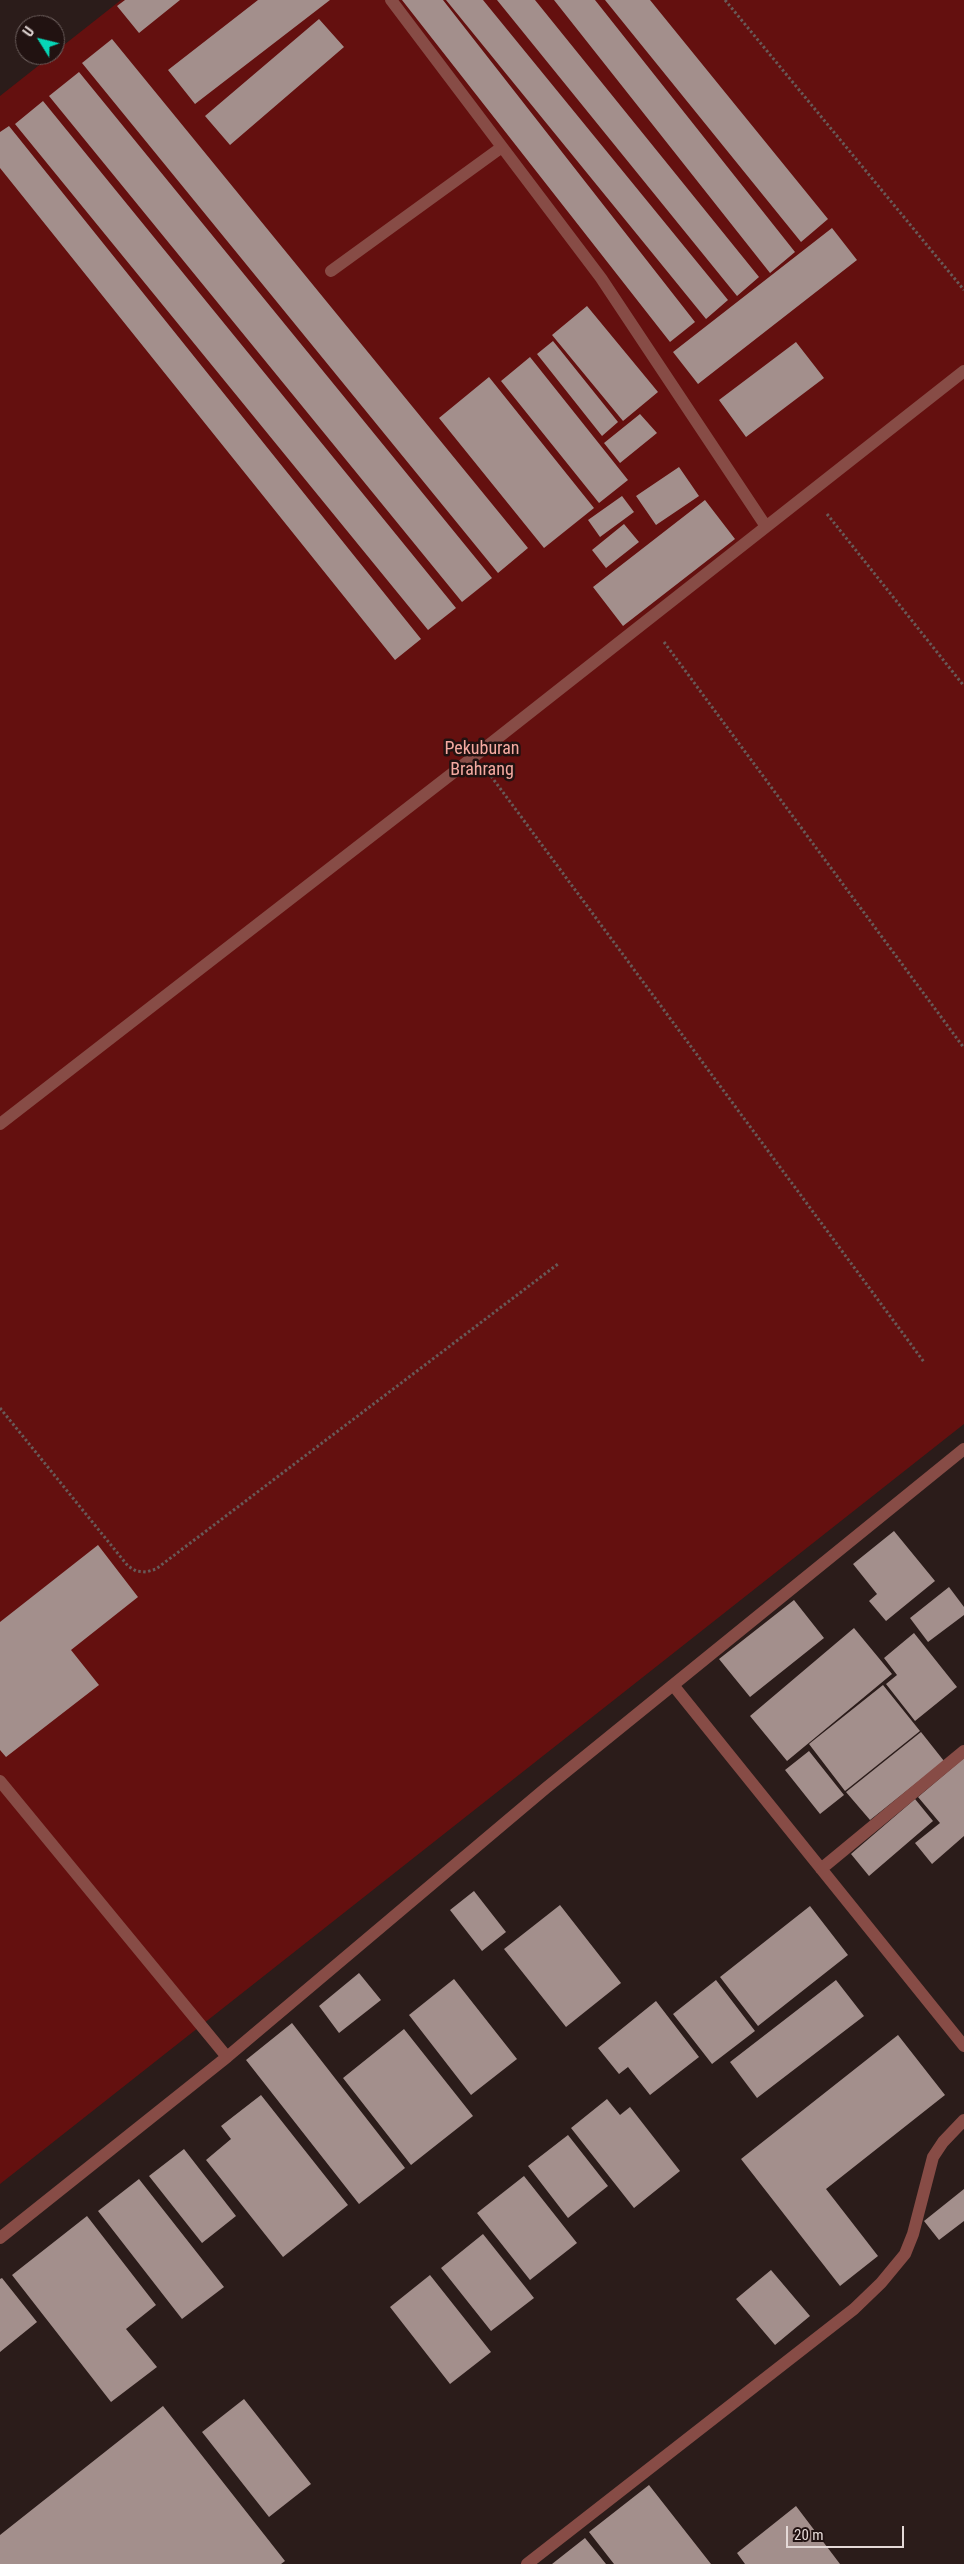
<!DOCTYPE html>
<html>
<head>
<meta charset="utf-8">
<style>
	body { margin:0 }
	#map { position:relative; width:964px; height:2564px; overflow:hidden; background:#2b1c1a; font-family:"Roboto Condensed",sans-serif }
	canvas { display:block }
	.north { position:absolute; left:15px; top:15px; width:50px; height:50px; box-sizing:border-box; background:#211211; border:1px solid #6f6260; border-radius:50%; rotate:306deg; font-size:14px; font-weight:700; line-height:20px; text-align:center; color:#e4d9d7 }
	.north::after { content:''; display:block; margin:auto; width:18px; height:22px; background:#07d5b6; clip-path:polygon(50% 0,100% 100%,50% 72%,0 100%) }
	.scale { position:absolute; left:786px; top:2526px; width:118px; height:22px; box-sizing:border-box; border:2px solid #e4d9d7; border-top:0; padding-left:6px; font-size:15px; line-height:18px; white-space:nowrap; color:#e4d9d7; -webkit-text-stroke:4px #211211; paint-order:stroke }
</style>
</head>
<body>
<div id="map">
<canvas width="964" height="2564"></canvas>
<div class="north">U</div>
<div class="scale">20 m</div>
</div>
<script>
const g = document.querySelector('canvas').getContext('2d');
g.lineJoin = 'round';
function fillPath(path, color) { g.fillStyle = color; g.fill(path, 'evenodd'); }
const poly = rows => new Path2D(rows.map(r => 'M' + r).join(''));
function trace(path, color, width, dash) { g.strokeStyle = color; g.lineWidth = width; g.lineCap = dash ? 'butt' : 'round'; g.setLineDash(dash || []); g.stroke(path); }
function drawText(font, color, halo, rows, align = 'center') {
  g.font = font + ' "Roboto Condensed",sans-serif'; g.lineWidth = 5; g.setLineDash([]); g.textBaseline = 'middle'; g.strokeStyle = halo; g.fillStyle = color; for (const [text, x, y, turn = 0] of rows) {
    g.save(); g.translate(x, y); g.rotate((+turn || 0) * Math.PI / 180); g.textAlign = isNaN(turn) ? turn : align; if (halo) g.strokeText(text, 0, 0); g.fillText(text, 0, 0); g.restore();
  }
}
fillPath(poly([
	[121,0,964,0,964,1424,0,2184,0,96,52,55,55,55,55,52]
]), '#64100f');
fillPath(poly([
	[125,0,180,0,139,33,117,6],
	[258,0,330,0,195,104,168,70],
	[402,0,443,0,695,322,670,342],
	[446,0,483,0,728,300,706,319],
	[497,0,535,0,759,277,737,296],
	[554,0,595,0,795,252,770,273],
	[605,0,650,0,828,219,801,242],
	[319,19,344,47,230,145,205,116],
	[112,39,528,548,498,573,82,63],
	[79,72,492,578,462,602,49,96],
	[43,101,456,608,428,630,15,124],
	[9,126,421,639,395,660,0,168,0,132],
	[832,228,857,260,698,384,673,352],
	[587,306,658,392,623,421,552,335],
	[553,341,618,422,602,436,537,354],
	[796,342,824,378,746,437,719,400],
	[530,357,628,480,599,503,501,381],
	[489,377,594,508,544,548,439,418],
	[640,414,657,433,620,463,604,443],
	[679,467,699,496,656,525,636,496],
	[622,496,634,512,600,537,588,520],
	[705,500,735,539,623,626,593,587],
	[624,524,639,542,606,568,592,550],
	[894,1531,935,1581,886,1621,869,1601,877,1594,853,1564],
	[98,1545,138,1597,71,1650,99,1685,6,1757,0,1750,0,1622],
	[949,1587,964,1607,964,1615,928,1642,910,1618],
	[794,1600,824,1638,750,1697,719,1659],
	[854,1628,892,1674,787,1761,750,1716],
	[914,1633,957,1687,915,1721,886,1684,897,1675,884,1658],
	[883,1685,920,1731,845,1791,809,1744],
	[921,1732,944,1761,870,1820,846,1792],
	[809,1751,844,1795,820,1814,785,1770],
	[964,1758,964,1836,932,1864,915,1843,940,1823,918,1797],
	[915,1799,933,1821,869,1876,851,1854],
	[474,1891,506,1932,482,1951,450,1910],
	[560,1905,621,1983,566,2027,504,1949],
	[810,1906,848,1955,758,2026,720,1977],
	[359,1973,381,2000,339,2033,319,2006],
	[454,1979,517,2059,471,2095,409,2015],
	[716,1980,755,2031,712,2064,673,2014],
	[836,1980,864,2016,757,2098,730,2062],
	[656,2001,699,2057,650,2095,628,2067,619,2074,598,2048],
	[292,2023,405,2168,359,2204,246,2060],
	[404,2029,473,2116,411,2165,343,2078],
	[898,2035,945,2095,826,2189,878,2256,840,2286,741,2159],
	[261,2095,348,2205,283,2257,206,2160,231,2139,221,2126],
	[607,2099,620,2115,630,2107,680,2171,634,2208,571,2128],
	[568,2135,608,2186,568,2218,528,2166],
	[184,2149,236,2216,202,2243,149,2176],
	[524,2176,577,2243,530,2280,477,2213],
	[139,2179,224,2287,182,2319,98,2211],
	[964,2189,964,2221,939,2240,924,2221],
	[87,2216,156,2305,126,2329,157,2367,111,2402,12,2275],
	[483,2234,534,2298,491,2331,441,2268],
	[771,2270,810,2316,775,2345,736,2299],
	[430,2275,491,2352,450,2384,390,2307],
	[2,2278,37,2322,0,2352,0,2279],
	[244,2399,311,2484,269,2517,202,2432],
	[163,2406,285,2561,281,2564,0,2564,0,2535],
	[649,2485,711,2564,614,2564,589,2532],
	[796,2506,840,2564,745,2564,737,2553],
	[585,2538,606,2564,552,2564]
]), '#a38f8c');
trace(poly([
	[725,0,964,290],
	[827,514,964,686],
	[664,642,964,1048],
	[491,776,924,1362],
	[0,1408,128,1566,136,1571,146,1572,156,1569,558,1264]
]), '#685a58', 3, [2.5, 2.5]);
trace(poly([
	[391,0,601,278,765,525],
	[331,271,502,147],
	[0,1124,476,755,964,371],
	[673,1685,964,1449],
	[0,1781,227,2057],
	[821,1869,964,1751],
	[0,2238,227,2057,546,1788,673,1685,964,2046],
	[527,2564,854,2309,881,2283,905,2254,913,2234,933,2157,943,2142,964,2120]
]), '#874c46', 12);
drawText('18px', '#f5aaa1', '#211211', [
	["Pekuburan",482,749],
	["Brahrang",482,770]
]);
</script>
</body>
</html>
